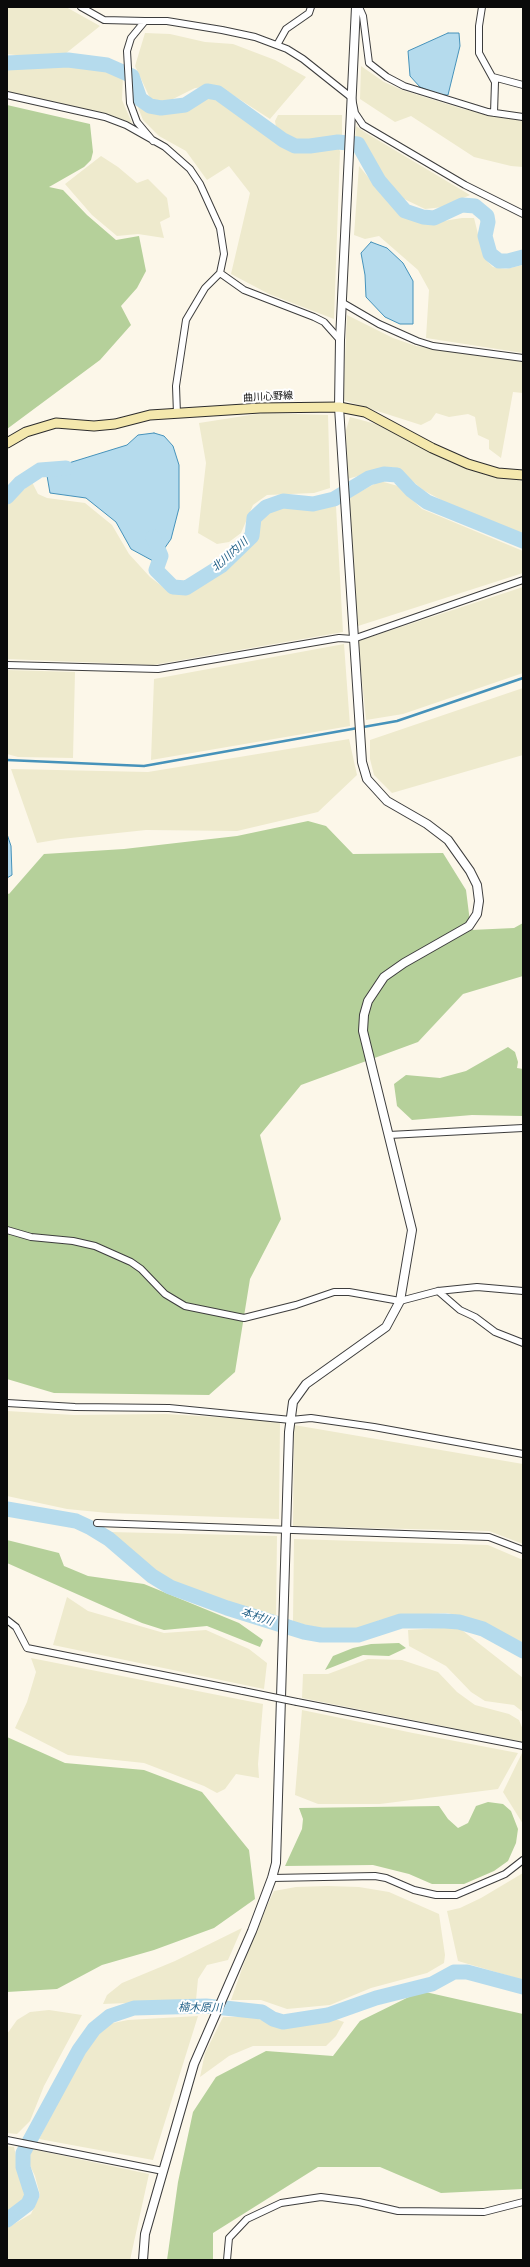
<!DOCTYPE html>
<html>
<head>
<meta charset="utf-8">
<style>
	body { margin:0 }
	#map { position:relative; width:530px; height:2267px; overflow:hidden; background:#fcf7e9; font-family:Merriweather,serif }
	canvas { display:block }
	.frame { position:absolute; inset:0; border:8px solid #0a0a0a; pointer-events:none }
</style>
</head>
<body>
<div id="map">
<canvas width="530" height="2267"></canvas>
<div class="frame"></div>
</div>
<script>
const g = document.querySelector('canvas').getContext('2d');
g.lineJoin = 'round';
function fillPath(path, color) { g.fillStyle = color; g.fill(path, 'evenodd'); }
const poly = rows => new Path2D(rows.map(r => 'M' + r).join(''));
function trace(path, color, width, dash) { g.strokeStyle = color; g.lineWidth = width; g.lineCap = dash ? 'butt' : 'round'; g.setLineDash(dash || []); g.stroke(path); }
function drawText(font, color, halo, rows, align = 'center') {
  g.font = font + ' Merriweather,"Noto Sans JP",serif'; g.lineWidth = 4; g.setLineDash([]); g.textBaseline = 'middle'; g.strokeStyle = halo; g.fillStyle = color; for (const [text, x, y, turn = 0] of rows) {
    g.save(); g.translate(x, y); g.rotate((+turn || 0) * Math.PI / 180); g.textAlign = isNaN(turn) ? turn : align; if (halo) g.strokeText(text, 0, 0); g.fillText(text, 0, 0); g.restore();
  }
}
fillPath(poly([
	[7,7,66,7,100,26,65,54,24,56,7,54],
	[145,33,170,34,205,42,233,44,275,60,306,77,270,119,219,86,195,88,169,101,160,102,150,98,135,66],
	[67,64,107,68,123,76,122,100,132,123,104,113,7,92,7,67],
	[361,66,384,82,402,90,463,109,523,121,523,167,511,166,474,157,411,116,395,122,360,99],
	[207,96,213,96,288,148,310,151,337,146,340,151,334,319,269,294,231,274,250,193,229,166,207,180,186,151,159,136,143,120,137,105,158,111,172,111,185,109],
	[278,115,342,115,342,136,312,141,299,140,282,134,276,127,275,121],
	[356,126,366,133,470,195,443,207,425,209,400,197,373,164,363,142,355,140],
	[101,156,118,167,137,183,148,179,167,198,170,217,160,222,164,238,138,234,117,236,92,215,65,184],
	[359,166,397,212,410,220,431,223,462,218,474,218,481,246,487,261,493,267,506,269,523,265,523,353,426,338,429,290,418,270,379,236,365,239,354,235],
	[347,315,393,338,416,346,523,362,523,393,513,392,501,458,489,449,489,440,478,435,475,417,468,414,449,417,436,413,431,420,421,425,343,400],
	[263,413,328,415,330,488,314,493,267,495,253,505,241,533,229,542,217,544,198,533,206,463,199,423],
	[350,417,376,424,468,468,523,481,523,534,456,508,423,490,398,469,392,467,347,479,346,430],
	[380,481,398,486,422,509,523,551,523,573,355,627,348,498],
	[32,482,38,494,47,498,85,503,112,525,129,554,150,577,167,590,180,593,194,591,239,558,256,540,259,520,266,512,280,506,336,506,343,632,153,665,7,659,7,505],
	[523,587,523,673,403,714,366,720,358,641],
	[344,644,350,726,151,760,154,679],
	[7,670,75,672,73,758,18,757,7,754],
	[523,688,523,755,392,793,374,775,370,759,370,740],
	[349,739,357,775,318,812,237,831,146,830,61,839,37,843,11,769,148,772],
	[7,1411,74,1415,166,1414,280,1421,279,1519,108,1513,67,1509,7,1496],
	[294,1425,523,1464,523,1544,489,1531,293,1526],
	[110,1532,277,1536,276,1617,227,1604,180,1585,147,1566],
	[294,1539,488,1545,523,1560,523,1645,473,1619,447,1613,407,1615,380,1620,359,1629,329,1630,293,1622],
	[67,1597,88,1611,164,1633,206,1630,249,1649,267,1663,264,1689,53,1645],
	[458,1627,523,1678,523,1712,514,1705,485,1701,471,1692,446,1666,409,1646,408,1630],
	[31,1658,263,1704,258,1764,259,1778,236,1774,225,1789,217,1793,204,1786,144,1763,68,1755,15,1728,27,1702,36,1672],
	[368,1659,402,1660,438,1672,457,1692,475,1705,509,1714,519,1720,523,1730,523,1742,302,1698,303,1674,328,1674],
	[302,1710,413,1733,518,1753,498,1789,380,1804,318,1804,295,1795],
	[522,1753,523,1754,523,1824,503,1792],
	[523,1873,523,1980,458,1961,447,1911,460,1908,481,1898],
	[328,1886,359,1887,389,1892,439,1914,445,1955,444,1963,427,1973,371,1988,330,2005,287,2009,261,2000,231,2000,256,1929,274,1891,296,1887],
	[242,1928,228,1960,207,1965,198,1979,196,2000,103,2004,107,1995,122,1983,175,1961],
	[49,2010,82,2015,44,2086,30,2121,17,2134,7,2133,7,2034,17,2020,30,2012],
	[198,2016,153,2160,39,2139,88,2045,108,2024,128,2020],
	[223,2017,254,2017,278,2027,327,2022,335,2019,344,2022,336,2036,326,2046,253,2046,229,2056,200,2077,205,2053],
	[7,2146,14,2147,25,2198,20,2206,7,2215],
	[31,2149,149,2174,130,2260,7,2260,7,2228,31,2214,40,2195,35,2176,27,2159]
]), '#eeeacd');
fillPath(poly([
	[7,105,90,124,93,152,91,160,84,167,49,187,63,190,87,215,116,240,139,236,146,271,137,288,121,306,131,325,100,360,7,429],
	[308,821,326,826,353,854,443,853,466,890,471,930,514,928,523,923,523,976,463,994,418,1042,301,1085,260,1135,281,1219,250,1279,235,1372,209,1395,54,1393,7,1379,7,893,9,894,44,854,124,849,237,836],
	[508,1047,515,1052,518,1062,517,1068,523,1069,523,1116,472,1115,412,1120,397,1106,394,1084,406,1075,440,1078,466,1071],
	[7,1540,59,1553,64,1566,88,1576,144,1584,239,1623,263,1640,260,1647,207,1626,164,1630,142,1623,7,1563],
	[399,1643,406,1648,389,1656,363,1655,325,1670,333,1656,353,1648,371,1644],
	[7,1737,65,1763,144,1770,202,1792,249,1850,255,1899,214,1928,154,1950,102,1965,57,1989,7,1992],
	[488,1802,503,1804,511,1811,518,1829,516,1843,508,1861,494,1871,464,1884,432,1884,409,1874,373,1865,285,1866,302,1829,303,1819,299,1808,439,1806,448,1819,458,1828,468,1823,476,1806],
	[421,1991,523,2014,523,2189,441,2193,380,2167,318,2167,213,2233,213,2260,167,2260,178,2182,193,2112,216,2077,266,2051,333,2056,360,2021]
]), '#b5d09a');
const water = poly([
	[448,33,459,33,460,46,448,95,440,95,420,87,410,76,408,51,448,33],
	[371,242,387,248,403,263,413,281,413,324,400,324,385,317,366,297,365,275,361,253,371,242],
	[154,433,164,436,173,446,179,465,179,508,171,539,155,562,131,549,116,522,86,498,50,493,46,470,127,445,138,435,154,433],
	[7,834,11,846,12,875,7,878,7,834]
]);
fillPath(water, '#b5dbed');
trace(water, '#4692ba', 1);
trace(poly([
	[7,760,144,766,397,721,523,678]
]), '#4692ba', 2.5);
trace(poly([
	[7,63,68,60,107,65,132,76,140,99,150,106,161,108,185,105,207,91,218,93,283,140,295,146,310,146,338,142,358,144,379,181,405,211,423,217,434,218,462,205,475,206,487,216,488,222,485,236,490,254,499,261,508,261,523,257],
	[7,497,20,483,40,470,66,468],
	[153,537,161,556,156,570,173,587,186,588,221,566,252,536,254,518,266,507,283,501,313,504,334,499,369,478,384,474,397,475,411,490,427,502,523,541],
	[7,1509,76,1521,91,1528,109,1539,152,1576,170,1587,227,1608,304,1632,321,1635,358,1635,401,1621,445,1621,459,1622,483,1629,523,1651],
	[7,2220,28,2204,32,2195,23,2167,23,2153,79,2050,94,2029,110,2016,134,2008,206,2006,262,2012,273,2019,283,2022,328,2015,376,1998,432,1984,454,1972,467,1972,523,1987]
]), '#b5dbed', 15);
const minor = poly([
	[81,7,104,20,145,21],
	[359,7,363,16,369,63,387,77,404,86,488,112,523,117],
	[482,7,479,26,479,53,495,82,494,113],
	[277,45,286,29,309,13,311,7],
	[493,77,523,85],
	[7,95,105,117,126,125,165,147,190,169,200,184,220,228,224,254,220,273,205,288,186,320,176,386,177,414],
	[153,141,137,122,130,103,127,51,131,38,145,21,167,21,222,30,255,37,287,49,303,59,352,98,355,113,363,125,465,185,523,214],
	[220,273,244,290,314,317,324,322,340,340],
	[343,303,379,324,417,341,433,346,523,358],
	[7,665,158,669,339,638,353,639,523,580],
	[389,1135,523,1128],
	[7,1230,31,1237,73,1241,95,1246,131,1262,141,1269,165,1294,185,1306,244,1318,296,1305,334,1292,349,1292,400,1301,438,1291,477,1287,523,1291],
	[438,1291,460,1310,475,1317,495,1332,523,1343],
	[7,1403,75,1407,169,1408,291,1420,311,1418,374,1427,523,1454],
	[97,1523,489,1537,523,1550],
	[7,1620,16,1627,27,1648,243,1691],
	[297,1702,523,1746],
	[272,1878,375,1876,386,1878,414,1890,436,1895,456,1895,505,1874,523,1860],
	[7,2140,163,2171],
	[227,2260,229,2238,247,2219,281,2203,321,2197,359,2202,398,2211,484,2212,523,2202]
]);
const tertiary = poly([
	[143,2260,145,2234,194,2064,252,1931,272,1878,276,1863,289,1432,293,1402,306,1384,386,1327,400,1301,412,1230,363,1031,364,1015,368,1001,384,977,404,963,469,926,477,914,479,901,477,885,470,871,448,840,427,824,387,801,367,779,362,762,339,407,340,340,356,7]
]);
const secondary = poly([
	[7,443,26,432,56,423,94,426,115,424,150,415,260,408,339,407,365,412,432,448,468,464,498,473,523,475]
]);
trace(minor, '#3d3d3d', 8);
trace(tertiary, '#3d3d3d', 10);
trace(secondary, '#2c2c2c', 11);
trace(minor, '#fff', 6);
trace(tertiary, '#fff', 8);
trace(secondary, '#f4e8ad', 9);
const minorBridge = poly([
	[243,1691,297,1702]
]);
trace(minorBridge, '#3d3d3d', 8, []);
trace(minorBridge, '#fff', 6);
drawText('10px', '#0a0a0a', '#fff', [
	["曲川心野線",268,397,-3]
]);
drawText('italic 11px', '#256389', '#fff', [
	["北川内川",230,555,-42],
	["本村川",257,1617,19],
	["楠木原川",200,2008,1]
]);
</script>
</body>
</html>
